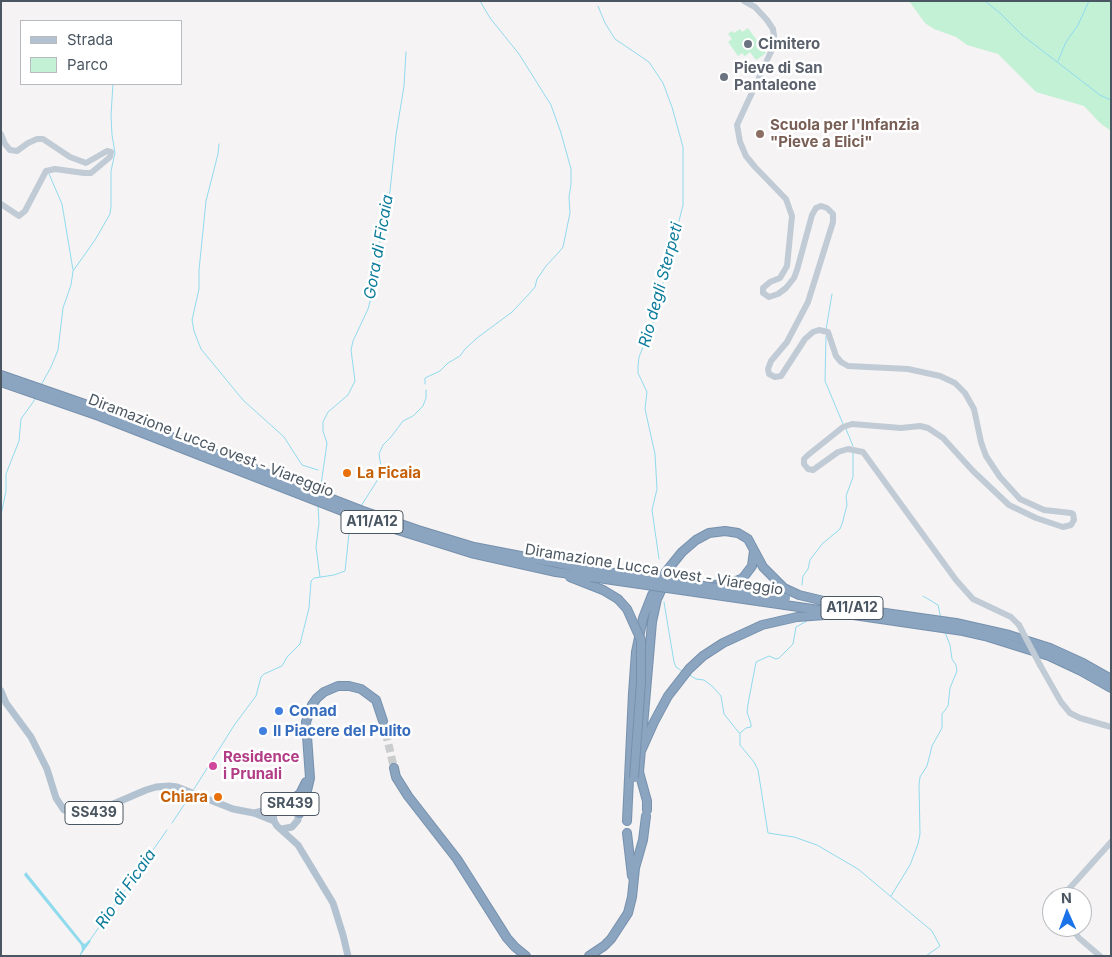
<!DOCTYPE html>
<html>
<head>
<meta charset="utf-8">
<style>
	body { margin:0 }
	#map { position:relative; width:1112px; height:957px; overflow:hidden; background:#f5f3f3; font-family:Inter,sans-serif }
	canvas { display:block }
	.frame { position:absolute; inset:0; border:2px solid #4a5661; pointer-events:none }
	.legend { position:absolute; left:20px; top:20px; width:162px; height:65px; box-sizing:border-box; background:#fff; border:1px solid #b7bbc0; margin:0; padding:6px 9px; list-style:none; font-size:15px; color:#4a5661 }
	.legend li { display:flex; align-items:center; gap:10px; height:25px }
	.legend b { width:25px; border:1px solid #b7bbc0 }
	.north { position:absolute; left:1042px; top:887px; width:50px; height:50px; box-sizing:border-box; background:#fff; border:1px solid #b7bbc0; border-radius:50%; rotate:358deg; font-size:14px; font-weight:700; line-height:20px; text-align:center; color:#4a5661 }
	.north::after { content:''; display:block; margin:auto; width:18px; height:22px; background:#1a73e8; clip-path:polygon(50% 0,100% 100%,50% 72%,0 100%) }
</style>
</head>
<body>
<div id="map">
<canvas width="1112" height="957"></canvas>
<div class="frame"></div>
<ul class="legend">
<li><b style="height:6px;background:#b3c2d1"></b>Strada</li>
<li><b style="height:14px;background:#c3f1d5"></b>Parco</li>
</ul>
<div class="north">N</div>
</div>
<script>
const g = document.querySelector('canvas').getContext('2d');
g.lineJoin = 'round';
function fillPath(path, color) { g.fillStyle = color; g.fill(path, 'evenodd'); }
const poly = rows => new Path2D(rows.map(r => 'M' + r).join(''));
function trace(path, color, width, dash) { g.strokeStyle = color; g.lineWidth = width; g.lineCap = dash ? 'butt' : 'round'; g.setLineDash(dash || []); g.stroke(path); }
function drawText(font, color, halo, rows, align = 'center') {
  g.font = font + ' Inter,sans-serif'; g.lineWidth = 5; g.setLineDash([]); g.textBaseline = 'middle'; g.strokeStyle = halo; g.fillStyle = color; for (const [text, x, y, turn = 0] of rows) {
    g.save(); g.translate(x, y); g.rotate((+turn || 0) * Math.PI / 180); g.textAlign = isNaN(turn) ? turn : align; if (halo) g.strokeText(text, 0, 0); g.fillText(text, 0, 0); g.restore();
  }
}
fillPath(poly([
	[909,1,1111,1,1111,131,1100,123,1084,106,1036,92,998,54,967,45,956,37,934,29,925,23],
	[748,28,766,53,756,60,750,52,745,56,742,53,738,56,728,42,732,39,728,34,732,31,734,33,740,29,742,32]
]), '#c3f1d5');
fillPath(poly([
	[26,872,83,943,85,944,89,940,91,941,80,956,79,956,82,950,81,945,24,875]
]), '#90daee');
trace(poly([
	[985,1,1001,14,1022,35,1100,95,1111,100],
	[598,6,605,23,615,39,649,62,663,83,672,107,683,147,683,205,678,225,667,248,667,265,656,315,639,357,638,366,638,373,647,392,645,409,655,454,657,489,652,510,659,559],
	[1058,61,1066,42,1078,25,1089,1],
	[219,144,218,154,206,201,199,270,199,289,192,320,194,331,201,349,243,400,284,437,302,465,318,470],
	[49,174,62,204,73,270],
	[826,330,832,294],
	[826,336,825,381,843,424],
	[425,384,425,378,440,371,448,363,460,356,465,349,477,338,512,312,529,294,535,287,537,279,546,266,559,252,563,247,570,213,569,197,571,184,571,169,561,133,551,105,519,54,490,18,480,1],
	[41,385,51,367,58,350,63,308,71,285,73,271,95,240,110,214,111,206,111,171,115,153,112,135,111,115,113,84],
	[846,429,853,446],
	[320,492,327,443,323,431,323,422,328,412,348,395,355,381,351,350,353,341,368,309,379,267,380,239,390,191,396,135,404,86,406,52],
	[318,505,319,523,316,547,320,577],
	[361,506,382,473,379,454,383,445,391,437,403,421,413,416,423,406,426,398,426,390],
	[1,515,6,491,6,474,19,441,21,419,36,398],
	[802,585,803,576,808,569,810,560,822,544,840,529,842,524,847,505,846,496,853,477,853,453],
	[923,596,938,605,941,619],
	[664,602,674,662,676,667,682,671],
	[688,674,696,679,704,680,712,686,721,696,724,714,740,734,740,745,754,762,758,770,768,833,794,837,817,845,858,869,932,931,940,946,926,956],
	[740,733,746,728,751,727,751,724,747,712,748,704,756,662,769,656,776,659,779,658,793,644,796,627,807,621],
	[194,789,235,724,256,696,261,677,264,674,282,666,287,657,300,644,309,608,311,581,314,578,334,575,345,571,350,524,354,518],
	[172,823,190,796],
	[891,896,910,865,918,844,920,834,919,785,920,777,927,766,932,746,942,728,942,714,948,706,950,688,957,671,956,665,952,659,950,645,945,632],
	[90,940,167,830]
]), '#90daee', 1);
trace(poly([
	[383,721,394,768]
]), '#caccce', 8, [8, 4]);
const highway = poly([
	[1,375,102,410,363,511,418,530,474,547,593,570],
	[1,382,99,416,345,512,388,527,471,553,556,572,591,577],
	[570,577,603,590,618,599],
	[713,585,729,584,743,578,752,566,754,551],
	[785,605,963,631,985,636,1049,656,1081,671,1111,688],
	[850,608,956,623,1009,635,1050,648,1083,663,1111,679],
	[641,751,654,722,668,696,689,669,703,656,723,643,762,625,797,617,825,615],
	[394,768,396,777,408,796,457,859,507,938,515,947,526,956],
	[286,803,300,794,306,782],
	[647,810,647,801,639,772,652,622,657,599,665,582],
	[299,814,305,799,310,778,306,722,312,705,317,698,324,692,338,686,349,686,361,689,376,700,383,721],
	[627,821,633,693,636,652,643,618,652,595,665,573,682,552,696,540,709,533,725,531,738,533,748,539,763,567,784,588,799,595,853,608],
	[627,833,632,876],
	[589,956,604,946,611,939,628,913,632,897,635,868,643,840,646,816]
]);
trace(highway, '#7690ad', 10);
trace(poly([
	[744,1,755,7,767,20,773,29,775,43,737,125,740,142,746,156,755,167,786,199,792,216,787,266,780,278,770,282,763,288,763,293,769,297,778,294,786,288,794,278,797,270,812,215,816,208,821,206,827,208,833,214,833,222,808,302,787,342,771,361,768,369,769,374,775,377,781,376,805,339,813,332,819,330,828,332,836,356,841,362,848,366,908,369,940,376,955,383,965,393,974,409,981,442,986,456,1000,477,1020,499,1044,510,1071,513,1073,514,1074,520,1071,525,1063,527,1036,518,1009,505,973,471,943,438,928,428,920,426,901,428,852,424,843,427,808,455,804,459,804,464,808,469,813,470,838,452,848,449,863,452,956,580,973,599,1011,617,1019,625],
	[1,134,5,144,10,150,17,151,28,143,37,139,43,139,70,157,86,163,107,151,111,152,110,157,91,173,84,173,55,169,46,171,25,211,19,216,1,204],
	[1040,665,1061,702,1070,713,1080,718,1111,727],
	[1066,897,1068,890,1111,842],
	[1071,927,1079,938,1100,956]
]), '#c1cbd6', 6);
trace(poly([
	[1,691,6,703,31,737,47,769,56,798,64,810,80,815,90,814,146,790,156,787,169,786,177,787,233,809,254,813,274,821],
	[254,813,276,808],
	[282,829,292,827,298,820,298,812,291,804,282,804,276,808,273,813,274,821,277,826,298,845,333,903,343,935,348,956]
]), '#b3c2d1', 7);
trace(highway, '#8ba5c1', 8);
const highwayBridge = poly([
	[593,570,786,598],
	[591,577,785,605],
	[618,599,627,609,641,640,641,682,634,778]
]);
trace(highwayBridge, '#7690ad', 10, []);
trace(poly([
	[1019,625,1040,665]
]), '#c1cbd6', 6);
trace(highwayBridge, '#8ba5c1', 8);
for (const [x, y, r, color] of [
	[748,44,5,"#6b7280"],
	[724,77,5,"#6b7280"],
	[760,134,5,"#8d6e63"],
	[347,473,5,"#e8710a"],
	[279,711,5,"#3f7fe0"],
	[263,731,5,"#3f7fe0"],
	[213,766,5,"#d1479c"],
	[218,797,5,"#e8710a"]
]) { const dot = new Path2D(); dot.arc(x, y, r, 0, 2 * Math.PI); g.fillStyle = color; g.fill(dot); trace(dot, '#fff', 2); }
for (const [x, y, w] of [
	[372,522,62],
	[852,608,62],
	[290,804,58],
	[94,813,58]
]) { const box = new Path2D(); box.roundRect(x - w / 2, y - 11.5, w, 23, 4); g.fillStyle = '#fff'; g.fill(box); trace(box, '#4a5661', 1); }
drawText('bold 14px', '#4a5661', null, [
	["A11/A12",372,522],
	["A11/A12",852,608],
	["SR439",290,804],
	["SS439",94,813]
]);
drawText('bold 15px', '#5b616d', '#fff', [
	["Cimitero",758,44],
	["Pieve di San",734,68],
	["Pantaleone",734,85]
], 'left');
drawText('bold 15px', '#785e54', '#fff', [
	["Scuola per l'Infanzia",770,125],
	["\"Pieve a Elici\"",770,142]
], 'left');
drawText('15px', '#4a5661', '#fff', [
	["Diramazione Lucca ovest - Viareggio",211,446,21],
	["Diramazione Lucca ovest - Viareggio",654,570,9]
]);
drawText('bold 15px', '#c56008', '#fff', [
	["La Ficaia",357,473],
	["Chiara",208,797,"right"]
], 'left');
drawText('bold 15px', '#366cbe', '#fff', [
	["Conad",289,711],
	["Il Piacere del Pulito",273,731]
], 'left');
drawText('bold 15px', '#b23c85', '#fff', [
	["Residence",223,757],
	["i Prunali",223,774]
], 'left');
drawText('italic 16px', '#0c7c9b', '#fff', [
	["Gora di Ficaia",379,247,-80],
	["Rio degli Sterpeti",661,285,-75],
	["Rio di Ficaia",126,889,-55]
]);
</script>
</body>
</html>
